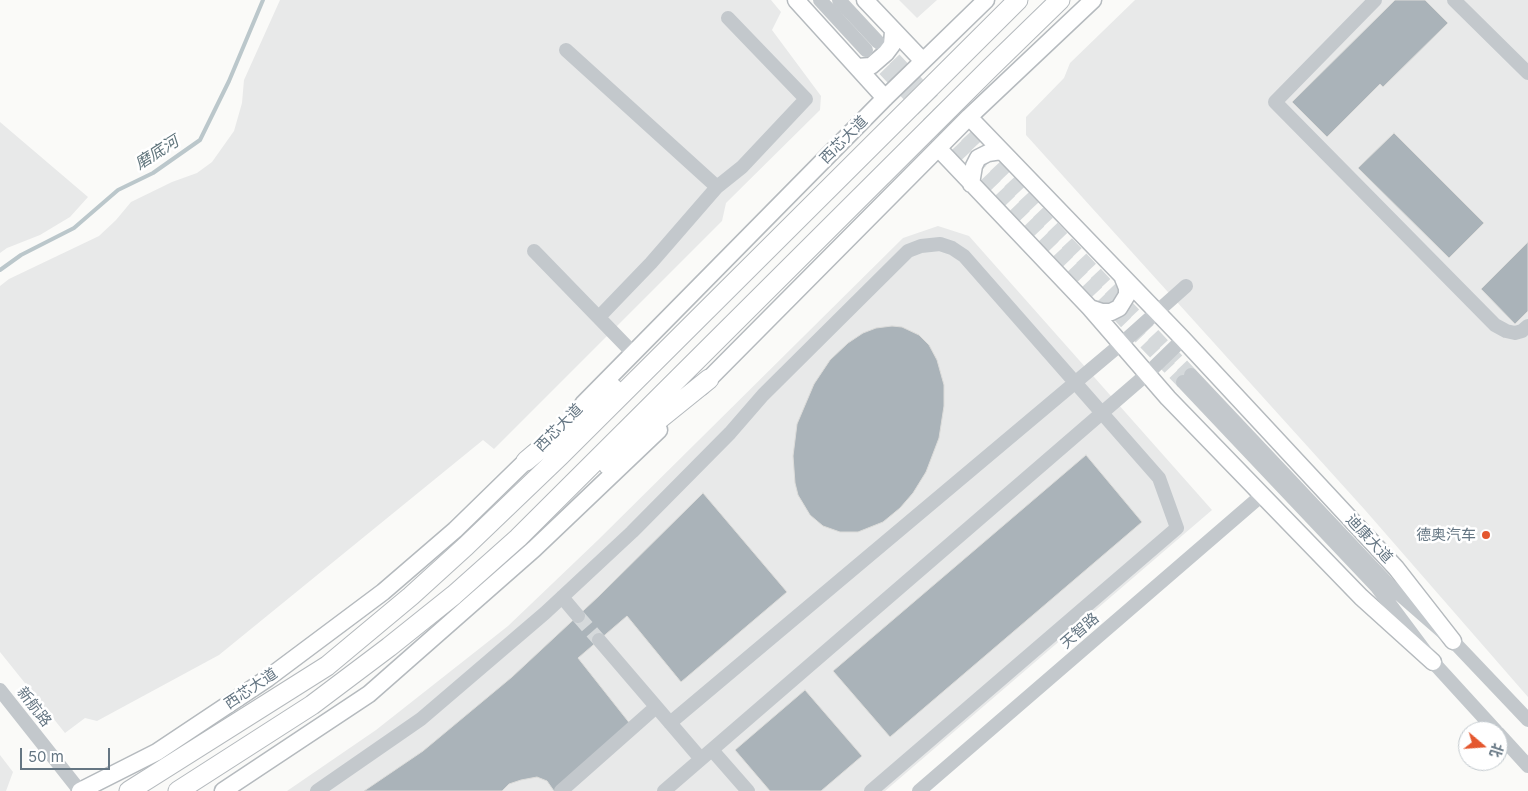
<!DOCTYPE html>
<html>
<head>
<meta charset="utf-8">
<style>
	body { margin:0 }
	#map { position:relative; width:1528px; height:791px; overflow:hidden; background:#fafaf8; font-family:Inter,"Noto Sans SC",sans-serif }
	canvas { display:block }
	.north { position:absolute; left:1458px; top:721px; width:50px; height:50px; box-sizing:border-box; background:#fff; border:1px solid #c1c8cd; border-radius:50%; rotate:108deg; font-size:14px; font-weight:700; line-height:20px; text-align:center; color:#657683 }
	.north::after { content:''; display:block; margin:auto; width:18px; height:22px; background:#e4572e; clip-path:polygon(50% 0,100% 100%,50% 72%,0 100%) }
	.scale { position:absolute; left:20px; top:748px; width:90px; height:22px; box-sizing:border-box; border:2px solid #657683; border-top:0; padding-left:6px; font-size:15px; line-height:18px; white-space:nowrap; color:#657683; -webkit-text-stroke:4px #fff; paint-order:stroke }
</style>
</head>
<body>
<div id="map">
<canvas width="1528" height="791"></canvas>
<div class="north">北</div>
<div class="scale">50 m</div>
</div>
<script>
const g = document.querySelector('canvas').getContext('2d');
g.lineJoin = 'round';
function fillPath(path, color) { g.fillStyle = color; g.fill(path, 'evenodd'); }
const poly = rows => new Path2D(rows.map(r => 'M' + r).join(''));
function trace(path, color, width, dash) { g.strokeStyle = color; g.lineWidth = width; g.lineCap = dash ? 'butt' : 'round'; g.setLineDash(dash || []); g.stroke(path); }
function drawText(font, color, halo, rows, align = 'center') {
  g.font = font + ' Inter,"Noto Sans SC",sans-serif'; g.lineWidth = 5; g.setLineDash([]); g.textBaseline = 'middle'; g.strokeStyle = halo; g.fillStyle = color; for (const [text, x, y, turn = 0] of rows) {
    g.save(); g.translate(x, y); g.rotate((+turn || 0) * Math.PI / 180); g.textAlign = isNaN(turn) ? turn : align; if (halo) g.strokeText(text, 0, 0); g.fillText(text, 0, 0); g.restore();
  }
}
fillPath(poly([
	[280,0,771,0,781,12,772,30,821,96,820,110,726,203,722,221,494,449,483,440,219,655,97,721,85,718,65,733,0,652,0,286,9,279,99,236,116,220,131,202,172,182,197,173,212,162,234,131,242,103,244,80],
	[899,0,937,0,917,18],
	[1135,0,1528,0,1528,697,1365,510,1026,135,1026,117,1064,78,1070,63],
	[0,122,88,197,70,217,40,235,7,248,0,253],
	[938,226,969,236,1212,510,885,791,287,791,376,730,508,626,598,540,903,238],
	[0,755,13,772,6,791,0,791]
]), '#e8e9e9');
trace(poly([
	[0,270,21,255,74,228,118,190,153,173,200,140,229,81,263,0]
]), '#bbc7cb', 4);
const building = poly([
	[1395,0,1425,0,1448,23,1383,87,1380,84,1327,137,1292,102,1395,0],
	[1394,133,1484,223,1449,258,1358,168,1394,133],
	[1528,242,1528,311,1515,324,1481,289,1528,242],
	[892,326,902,327,919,335,929,345,937,360,944,385,944,406,939,438,926,472,913,493,900,508,883,522,858,532,840,532,823,526,810,515,798,495,795,483,793,456,797,424,814,384,830,360,848,343,863,333,876,328,892,326],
	[1086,455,1142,522,890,737,833,671,1086,455],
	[703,493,787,592,681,682,627,616,578,658,631,725,554,791,547,781,537,777,521,780,509,784,502,791,364,791,423,751,512,677,599,596,703,493],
	[805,690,862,756,821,791,770,791,735,750,805,690]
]);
fillPath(building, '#aab3b9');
trace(building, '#dcdcda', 1);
trace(poly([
	[880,44,1191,375],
	[870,54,1183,382],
	[578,616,599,640]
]), '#d5d9db', 14, [14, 7]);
const major = poly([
	[796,0,885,98],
	[865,0,922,60],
	[857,67,871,66,886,53,892,45,893,31],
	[969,117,1183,339,1396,568,1453,641],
	[938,148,1090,308,1168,398,1361,597,1433,662],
	[971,184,974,166,978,158,988,153,1001,151],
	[1090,308,1102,312,1111,312,1119,308,1127,295,1127,288,1123,278],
	[701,387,969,117,1093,0],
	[583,404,885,98,986,0],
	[80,791,157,752,268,678,383,592,455,530,534,453],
	[223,791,369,694,534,549,659,430]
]);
const highway = poly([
	[526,461,613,388],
	[608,465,652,425,709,379],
	[129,791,327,666,411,596,466,546,560,456,1018,0],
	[178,791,312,705,389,647,454,595,518,538,989,69,1060,0]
]);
trace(major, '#b5babe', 19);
trace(highway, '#b4b9bd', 21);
trace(poly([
	[820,0,866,50],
	[839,0,878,42],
	[1375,0,1275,102,1495,325,1506,331,1515,333,1522,331,1528,326],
	[1454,0,1528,73],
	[566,50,717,187],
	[534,251,633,353],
	[599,317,651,263,717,187,742,167,806,99,728,18],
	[1191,375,1389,585,1453,641,1528,720],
	[1183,382,1377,587,1433,662,1496,731],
	[562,597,578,616],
	[599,640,701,759],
	[0,690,80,791],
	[670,723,1121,344,1186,286],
	[1498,733,1528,766],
	[712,750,748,791],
	[317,791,421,719,545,613,632,532,730,433,763,395,908,251,921,246,940,244,952,248,964,256,1159,478,1177,528,871,791],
	[561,791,656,707],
	[664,791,1147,374,1183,339],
	[919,791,1262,495]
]), '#c3c8cc', 14);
trace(major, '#fff', 16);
trace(highway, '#fff', 19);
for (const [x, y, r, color] of [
	[1486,535,5,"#e4572e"]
]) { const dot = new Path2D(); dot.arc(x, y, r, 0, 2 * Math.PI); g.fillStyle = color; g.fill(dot); trace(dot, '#fff', 2); }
drawText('15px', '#657683', '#fff', [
	["西芯大道",844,140,-45],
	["西芯大道",559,428,-45],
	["迪康大道",1369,539,47],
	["天智路",1080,631,-41],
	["西芯大道",251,689,-34],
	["新航路",34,707,52]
]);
drawText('15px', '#657683', '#fff', [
	["德奥汽车",1476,535]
], 'right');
drawText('italic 16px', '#60757c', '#fff', [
	["磨底河",157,153,-32]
]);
</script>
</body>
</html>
